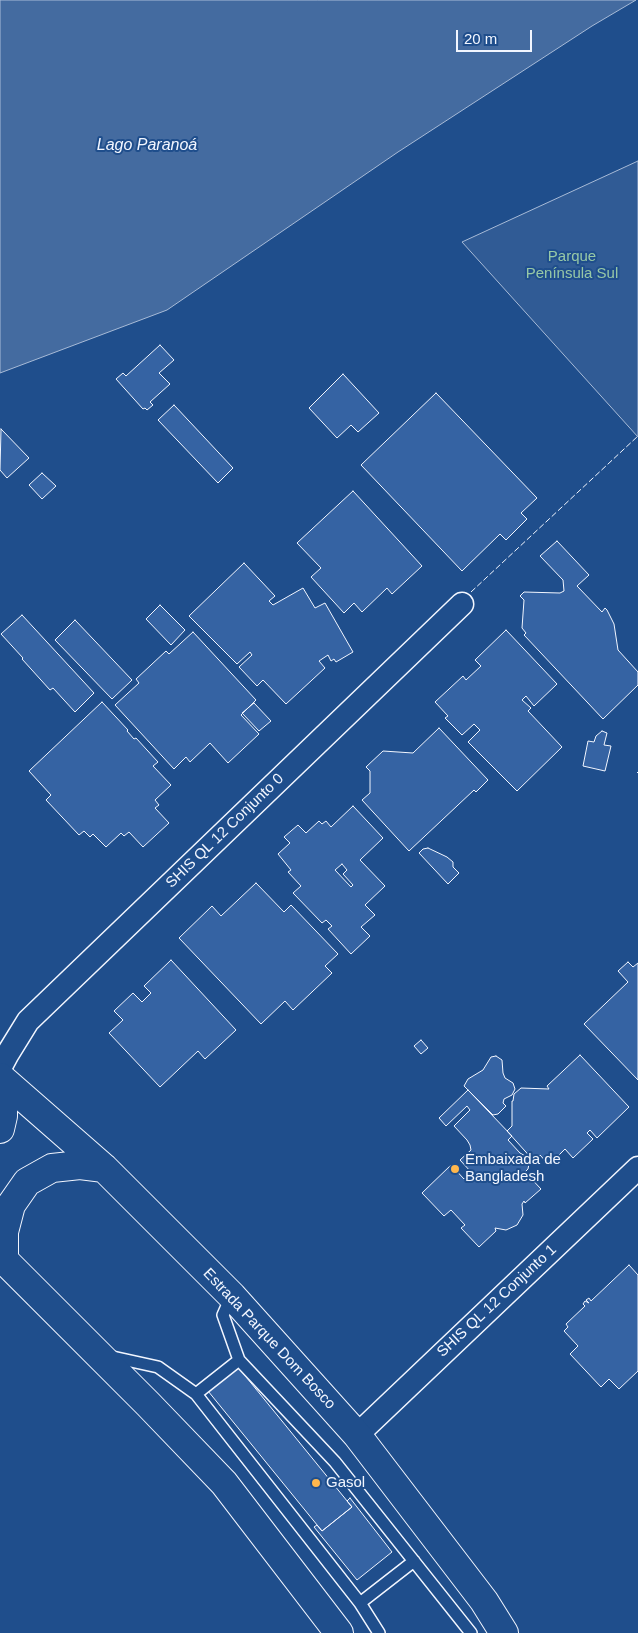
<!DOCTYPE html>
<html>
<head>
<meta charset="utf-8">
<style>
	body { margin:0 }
	#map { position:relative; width:638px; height:1633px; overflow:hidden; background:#1f4e8c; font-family:Helvetica,sans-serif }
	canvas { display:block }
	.scale { position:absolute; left:456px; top:30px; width:76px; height:22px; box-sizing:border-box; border:2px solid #f2f6ff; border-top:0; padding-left:6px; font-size:15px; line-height:18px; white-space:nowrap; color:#f2f6ff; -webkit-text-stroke:4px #1f4e8c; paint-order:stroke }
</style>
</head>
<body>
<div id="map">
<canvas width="638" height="1633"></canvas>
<div class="scale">20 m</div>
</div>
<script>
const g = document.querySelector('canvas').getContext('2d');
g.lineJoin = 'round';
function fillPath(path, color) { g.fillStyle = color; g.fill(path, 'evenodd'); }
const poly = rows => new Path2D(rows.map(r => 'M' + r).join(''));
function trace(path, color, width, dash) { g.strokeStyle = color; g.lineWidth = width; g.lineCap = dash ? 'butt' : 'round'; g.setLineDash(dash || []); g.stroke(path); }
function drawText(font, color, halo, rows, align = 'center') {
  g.font = font + ' Helvetica,sans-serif'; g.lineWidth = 4; g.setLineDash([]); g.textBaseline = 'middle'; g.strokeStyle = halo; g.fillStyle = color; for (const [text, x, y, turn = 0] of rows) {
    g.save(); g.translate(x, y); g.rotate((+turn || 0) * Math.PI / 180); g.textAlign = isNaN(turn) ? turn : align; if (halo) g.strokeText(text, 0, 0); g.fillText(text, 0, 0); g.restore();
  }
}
const built = poly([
	[638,161,638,437,462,242,638,161]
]);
fillPath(built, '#305b95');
trace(built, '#a8bbd7', 1);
const water = poly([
	[0,0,636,0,592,26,398,152,167,310,0,373,0,0]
]);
fillPath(water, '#446ba0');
trace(water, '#a8bbd7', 1);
const building = poly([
	[160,345,174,360,159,373,170,384,150,402,153,405,147,410,145,408,143,409,116,379,123,373,126,376,160,345],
	[343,374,379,413,358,432,351,425,337,438,309,408,343,374],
	[436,393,537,498,521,513,527,519,506,540,500,534,462,571,361,465,436,393],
	[174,405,233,468,218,483,158,420,174,405],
	[1,429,29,458,7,478,0,470,1,429],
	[42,473,56,486,42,499,29,485,42,473],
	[353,491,422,566,392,594,387,588,362,612,354,603,344,613,311,577,321,568,297,543,353,491],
	[557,541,589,575,577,586,602,612,605,608,607,610,614,624,618,650,638,672,638,685,603,719,524,635,526,633,522,628,524,600,520,596,524,592,560,593,564,591,563,580,540,556,557,541],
	[244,563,275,596,269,601,273,605,303,588,315,608,325,603,353,652,336,662,334,659,331,661,328,655,319,661,325,668,286,704,263,680,257,686,239,667,252,655,250,652,237,664,189,616,244,563],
	[160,605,185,630,171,645,146,619,160,605],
	[22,615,94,693,75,712,53,688,50,690,22,659,23,658,1,634,22,615],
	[75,620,132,680,112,699,55,640,75,620],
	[506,630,557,684,534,706,526,696,522,700,531,708,528,711,562,747,517,791,468,742,480,730,474,724,462,735,445,718,448,716,435,702,463,676,466,680,481,666,475,660,506,630],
	[193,632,256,700,241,715,259,734,228,763,210,743,190,762,186,757,174,769,115,705,139,683,136,679,166,651,169,654,193,632],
	[102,702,128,730,127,731,134,739,136,738,158,762,153,766,171,785,155,800,159,805,155,808,169,823,143,847,129,832,124,836,121,833,106,847,93,834,90,837,84,831,79,835,46,800,51,795,29,771,102,702],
	[254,703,271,721,259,731,242,713,254,703],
	[439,728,488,780,476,792,474,790,409,851,362,800,370,793,370,771,366,767,383,751,413,753,439,728],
	[602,731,607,733,604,745,611,746,605,771,583,766,588,741,594,742,596,736,602,731],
	[353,806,383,838,360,860,385,886,365,905,375,915,361,927,370,936,351,954,328,929,332,926,326,920,322,923,293,893,301,886,288,872,291,870,278,854,290,843,284,837,298,825,306,833,319,821,322,824,326,821,331,827,353,806],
	[342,864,347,870,343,874,353,885,351,887,335,870,342,864],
	[428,848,447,857,453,862,453,867,459,873,448,884,419,853,423,849,428,848],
	[256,883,284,912,291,905,338,954,325,966,332,973,293,1010,285,1001,261,1024,179,938,212,906,221,916,256,883],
	[171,960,236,1030,205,1059,198,1051,160,1087,109,1033,123,1020,114,1011,133,993,142,1002,151,993,144,986,171,960],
	[628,962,633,967,638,963,638,1080,584,1024,628,982,618,971,628,962],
	[421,1040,428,1048,421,1054,414,1046,421,1040],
	[580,1055,629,1107,597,1138,590,1130,587,1133,593,1139,573,1158,565,1149,549,1165,540,1155,534,1161,507,1131,512,1126,512,1101,513,1101,514,1094,521,1088,549,1089,547,1086,580,1055],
	[496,1056,502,1060,503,1073,505,1078,513,1083,515,1089,512,1095,504,1099,503,1103,506,1106,498,1114,493,1115,464,1086,468,1079,483,1070,491,1057,496,1056],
	[468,1090,512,1136,508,1140,520,1153,527,1157,529,1164,528,1169,525,1172,541,1189,525,1203,524,1201,522,1204,523,1215,517,1225,506,1230,495,1228,496,1231,479,1247,461,1228,465,1225,451,1210,444,1216,422,1193,451,1165,464,1179,471,1172,460,1160,471,1150,470,1145,467,1140,454,1126,470,1110,467,1106,446,1126,439,1118,468,1090],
	[629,1265,638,1275,638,1371,619,1389,609,1379,601,1387,570,1354,578,1346,564,1331,568,1327,566,1324,585,1306,583,1304,585,1301,589,1303,586,1300,589,1298,591,1301,629,1265],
	[238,1367,352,1507,322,1531,208,1391,238,1367],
	[350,1498,392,1552,357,1580,314,1527,317,1525,322,1531,352,1507,347,1501,350,1498]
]);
fillPath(building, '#3563a3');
trace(building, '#f2f6ff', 1);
const lane = poly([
	[231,1297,223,1315,239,1360,335,1462,471,1633],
	[108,1356,158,1367,196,1394,360,1603,379,1633],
	[196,1394,239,1360],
	[360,1603,414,1561]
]);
const street = poly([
	[0,1068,7,1055,28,1021,462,604],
	[357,1435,638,1168]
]);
const primary = poly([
	[0,1077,104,1168,232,1296,357,1435,484,1601,504,1633],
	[0,1085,3,1098,3,1116,0,1129],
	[0,1256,148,1404,224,1483,339,1633],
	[4,1259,4,1232,11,1205,27,1182,52,1168,80,1165,104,1168]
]);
trace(lane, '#f2f6ff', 14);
trace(street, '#f2f6ff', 25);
trace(primary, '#f2f6ff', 30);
trace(lane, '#1f4e8c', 11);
trace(street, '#1f4e8c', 22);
trace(primary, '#1f4e8c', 28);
trace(poly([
	[471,592,638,436],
	[637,773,638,772]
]), '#f2f6ff', 1, [6, 2.5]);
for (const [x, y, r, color] of [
	[455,1169,5,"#ffb74d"],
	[316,1483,5,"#ffb74d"]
]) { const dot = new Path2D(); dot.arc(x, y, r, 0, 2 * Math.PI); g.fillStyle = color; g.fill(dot); trace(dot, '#1f4e8c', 2); }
drawText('15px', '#97c8a6', '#1f4e8c', [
	["Parque",572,257],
	["Península Sul",572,274]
]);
drawText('15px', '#f2f6ff', '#1f4e8c', [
	["SHIS QL 12 Conjunto 0",225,831,-44],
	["SHIS QL 12 Conjunto 1",497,1301,-43],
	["Estrada Parque Dom Bosco",269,1339,47]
]);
drawText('15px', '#f2f6ff', '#1f4e8c', [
	["Embaixada de",465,1160],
	["Bangladesh",465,1177],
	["Gasol",326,1483]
], 'left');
drawText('italic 16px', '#f2f6ff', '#1f4e8c', [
	["Lago Paranoá",147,146]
]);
</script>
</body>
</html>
